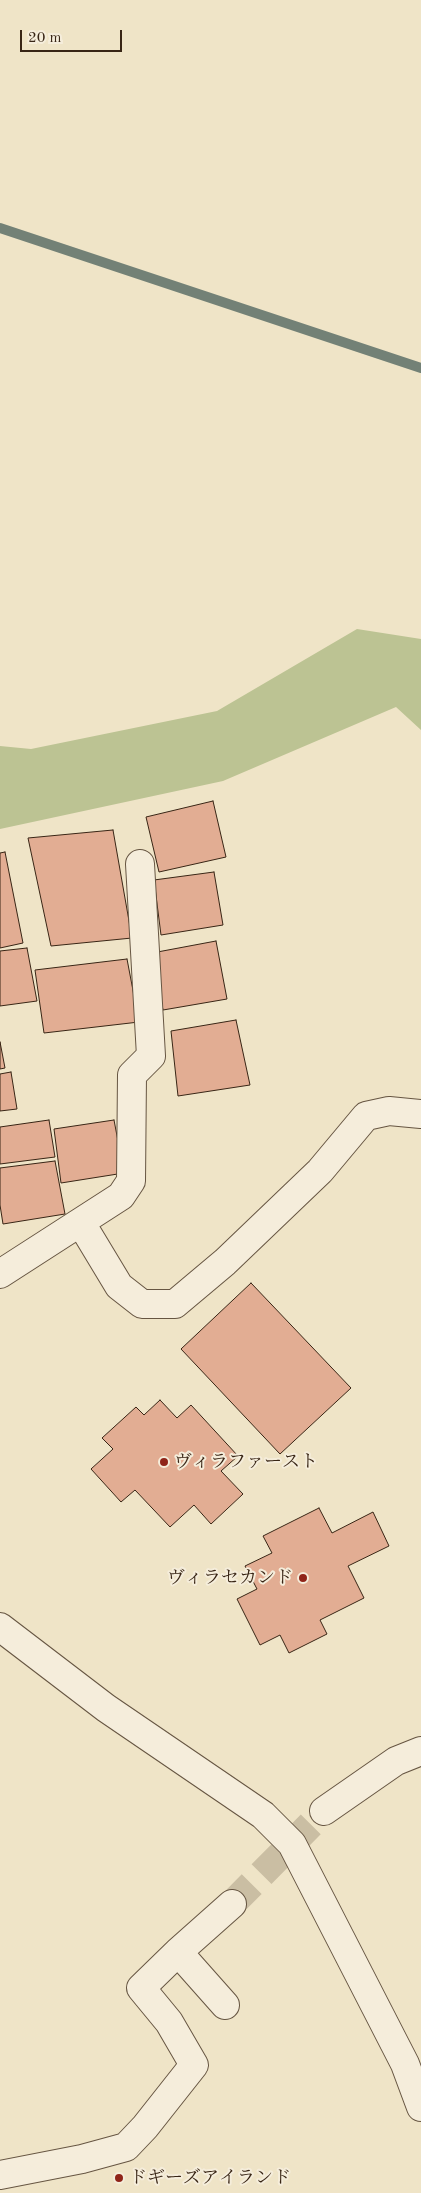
<!DOCTYPE html>
<html>
<head>
<meta charset="utf-8">
<style>
	body { margin:0 }
	#map { position:relative; width:421px; height:2193px; overflow:hidden; background:#efe4c7; font-family:"Old Standard TT",serif }
	canvas { display:block }
	.scale { position:absolute; left:20px; top:30px; width:102px; height:22px; box-sizing:border-box; border:2px solid #382515; border-top:0; padding-left:6px; font-size:15px; line-height:18px; white-space:nowrap; color:#382515; -webkit-text-stroke:4px #f5eddb; paint-order:stroke }
</style>
</head>
<body>
<div id="map">
<canvas width="421" height="2193"></canvas>
<div class="scale">20 m</div>
</div>
<script>
const g = document.querySelector('canvas').getContext('2d');
g.lineJoin = 'round';
function fillPath(path, color) { g.fillStyle = color; g.fill(path, 'evenodd'); }
const poly = rows => new Path2D(rows.map(r => 'M' + r).join(''));
function trace(path, color, width, dash) { g.strokeStyle = color; g.lineWidth = width; g.lineCap = dash ? 'butt' : 'round'; g.setLineDash(dash || []); g.stroke(path); }
function drawText(font, color, halo, rows, align = 'center') {
  g.font = font + ' "Old Standard TT","Noto Serif JP",serif'; g.lineWidth = 4; g.setLineDash([]); g.textBaseline = 'middle'; g.strokeStyle = halo; g.fillStyle = color; for (const [text, x, y, turn = 0] of rows) {
    g.save(); g.translate(x, y); g.rotate((+turn || 0) * Math.PI / 180); g.textAlign = isNaN(turn) ? turn : align; if (halo) g.strokeText(text, 0, 0); g.fillText(text, 0, 0); g.restore();
  }
}
fillPath(poly([
	[357,629,421,639,421,730,396,707,223,781,0,829,0,746,31,749,217,711]
]), '#bcc393');
trace(poly([
	[0,228,421,368]
]), '#738176', 10);
const building = poly([
	[213,801,226,857,159,872,146,817,213,801],
	[113,830,132,938,51,946,28,838,113,830],
	[5,852,23,943,0,948,0,853,5,852],
	[214,872,223,925,161,935,154,880,214,872],
	[216,941,227,999,163,1010,152,953,216,941],
	[27,948,37,1001,0,1006,0,951,27,948],
	[127,959,139,1022,44,1033,35,970,127,959],
	[236,1020,250,1085,178,1096,171,1031,236,1020],
	[0,1042,5,1068,0,1069,0,1042],
	[11,1072,17,1109,0,1111,0,1074,11,1072],
	[49,1120,55,1157,0,1164,0,1127,49,1120],
	[114,1120,124,1173,61,1183,54,1129,114,1120],
	[55,1161,65,1214,3,1224,0,1205,0,1168,55,1161],
	[251,1283,351,1388,280,1454,181,1349,251,1283],
	[160,1400,177,1418,191,1405,238,1456,221,1471,243,1494,211,1524,194,1505,170,1527,135,1490,121,1502,91,1469,113,1449,102,1438,136,1407,144,1415,160,1400],
	[319,1508,332,1533,373,1512,389,1546,348,1566,364,1598,320,1620,327,1634,289,1653,280,1635,260,1645,237,1599,257,1589,245,1566,272,1553,263,1536,319,1508]
]);
fillPath(building, '#e2ad93');
trace(building, '#382515', 1);
trace(poly([
	[232,1904,324,1811]
]), '#cabea3', 28, [28, 14]);
const minor = poly([
	[81,1223,119,1286,142,1304,175,1304,225,1262,320,1171,366,1116,389,1111,421,1114],
	[0,1274,121,1196,131,1181,132,1075,151,1056,140,864],
	[0,1627,106,1708,263,1815,292,1844,405,2064,421,2107],
	[324,1811,396,1761,421,1751],
	[225,2005,178,1952,232,1904],
	[0,2175,82,2159,126,2147,145,2127,194,2065,169,2022,141,1988,178,1952]
]);
trace(minor, '#665542', 30);
trace(minor, '#f5eddb', 28);
for (const [x, y, r, color] of [
	[164,1462,5,"#8f2418"],
	[303,1578,5,"#8f2418"],
	[119,2178,5,"#8f2418"]
]) { const dot = new Path2D(); dot.arc(x, y, r, 0, 2 * Math.PI); g.fillStyle = color; g.fill(dot); trace(dot, '#f5eddb', 2); }
drawText('18px', '#382515', '#f5eddb', [
	["ヴィラファースト",174,1462],
	["ヴィラセカンド",293,1578,"right"],
	["ドギーズアイランド",129,2178]
], 'left');
</script>
</body>
</html>
